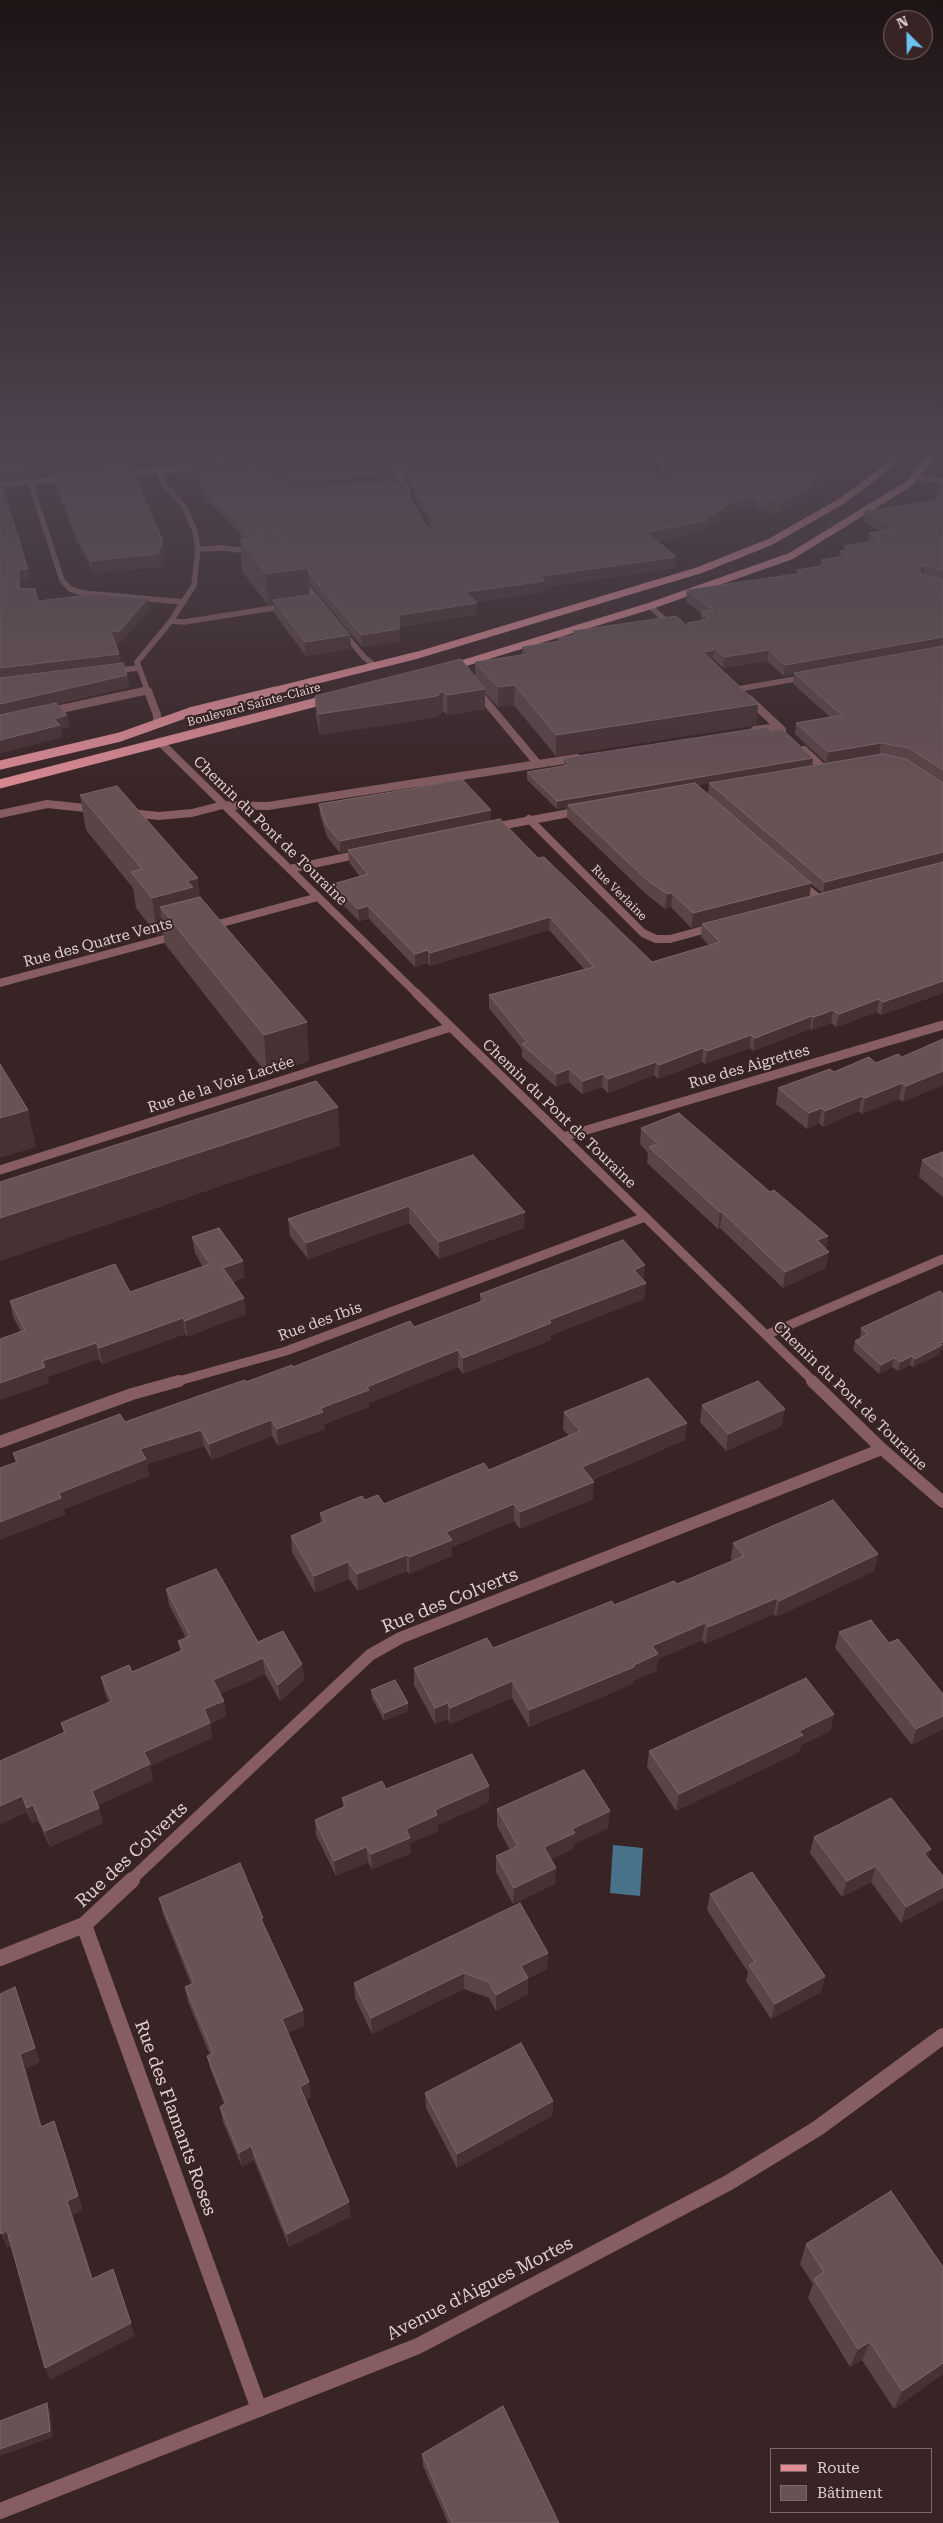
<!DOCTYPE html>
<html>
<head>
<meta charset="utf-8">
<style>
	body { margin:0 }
	#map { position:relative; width:943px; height:2523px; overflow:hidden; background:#392425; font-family:"Roboto Serif",serif }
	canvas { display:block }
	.legend { position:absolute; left:770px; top:2448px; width:162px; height:65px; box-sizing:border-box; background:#392425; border:1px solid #7b6869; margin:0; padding:6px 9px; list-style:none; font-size:15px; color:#decfd0 }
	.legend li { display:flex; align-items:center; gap:10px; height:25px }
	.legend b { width:25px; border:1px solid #7b6869 }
	.north { position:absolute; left:883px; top:10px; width:50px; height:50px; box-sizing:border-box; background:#392425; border:1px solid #7b6869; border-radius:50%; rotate:337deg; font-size:14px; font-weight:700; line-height:20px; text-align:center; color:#decfd0 }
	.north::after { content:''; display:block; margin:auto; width:18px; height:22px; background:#6cc3f2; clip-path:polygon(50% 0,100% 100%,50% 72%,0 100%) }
</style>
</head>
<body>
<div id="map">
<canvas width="943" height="2523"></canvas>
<ul class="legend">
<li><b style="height:6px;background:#e08d95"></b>Route</li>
<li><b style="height:14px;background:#685254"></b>Bâtiment</li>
</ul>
<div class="north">N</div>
</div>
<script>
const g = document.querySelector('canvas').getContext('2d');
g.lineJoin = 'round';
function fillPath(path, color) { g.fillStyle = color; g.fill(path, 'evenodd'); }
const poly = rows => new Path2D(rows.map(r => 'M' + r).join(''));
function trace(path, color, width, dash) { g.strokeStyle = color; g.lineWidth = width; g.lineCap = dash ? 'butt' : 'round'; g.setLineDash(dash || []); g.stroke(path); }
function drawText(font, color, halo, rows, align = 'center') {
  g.font = font + ' "Roboto Serif",serif'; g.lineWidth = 4; g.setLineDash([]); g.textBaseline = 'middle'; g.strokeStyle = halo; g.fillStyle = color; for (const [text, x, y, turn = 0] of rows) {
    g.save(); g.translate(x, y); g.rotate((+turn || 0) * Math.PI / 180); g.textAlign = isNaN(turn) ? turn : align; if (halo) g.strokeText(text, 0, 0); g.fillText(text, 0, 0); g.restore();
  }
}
fillPath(poly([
	[613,1845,643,1848,640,1896,610,1893]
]), '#48738b');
trace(poly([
	[390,457,408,492],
	[121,474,206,467],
	[915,477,943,481],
	[30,482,62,580,70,589,83,593,184,602],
	[0,485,66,479],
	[198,549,224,548,255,552],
	[301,579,321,605],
	[650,606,671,626],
	[171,621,184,622,286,606],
	[343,632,364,657,375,666],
	[113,671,139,668],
	[476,689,478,692],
	[738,689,807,677],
	[138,692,147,690],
	[148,692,137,662,171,621,194,585,198,549,195,531,184,506,162,482,159,471]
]), '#865d60', 5.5);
trace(poly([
	[148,691,157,715,157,723],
	[477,691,538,764],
	[749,699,782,730],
	[47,712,144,691],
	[755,730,779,727],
	[160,742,417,994],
	[804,750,825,770],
	[129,813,159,816,192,813,223,805,268,806,577,758],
	[0,814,47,804,95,809],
	[529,819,643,933,656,939,670,939,714,927],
	[494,827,580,811],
	[290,869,360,854],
	[800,883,821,900],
	[211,926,318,897],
	[0,983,175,936]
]), '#865d60', 8);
trace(poly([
	[416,993,814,1382],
	[563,1137,943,1025],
	[0,1170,451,1027],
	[766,1335,943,1259],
	[175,1382,286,1351,645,1217]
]), '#865d60', 9);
trace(poly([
	[812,1381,882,1449,943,1502],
	[0,1442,132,1394,179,1381],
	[130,1881,370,1655,400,1638,882,1449]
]), '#865d60', 12);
trace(poly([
	[84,1925,132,1880],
	[0,1958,84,1925,259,2409],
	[0,2511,418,2346,728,2183,818,2128,943,2036]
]), '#865d60', 16);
trace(poly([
	[448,668,650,606,791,556,910,483,930,457],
	[269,692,418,655,700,570,770,542,842,501,887,467,893,457]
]), '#e08d95', 7);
trace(poly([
	[0,765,120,737,193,711,275,691],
	[0,784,332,698]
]), '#e08d95', 9);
fillPath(poly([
	[0,457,128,467,163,541,165,554,160,567,93,573,75,538,55,485,54,476,1,480,30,580,21,581,21,588,38,601,149,610,121,642,116,643,119,654,121,663,127,675,129,687,56,704,67,715,69,727,61,729,62,737,0,753],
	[145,457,390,457,397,481,426,526,432,529,395,457,639,457,671,487,654,457,875,457,812,489,811,495,777,514,754,508,735,511,705,529,705,532,657,541,676,557,675,568,545,587,545,592,476,602,477,614,400,627,400,641,362,647,309,583,309,595,350,635,351,649,306,656,274,613,274,604,268,605,242,571,240,540,243,540,238,532,205,498,199,481,195,481,192,473,192,464,153,467],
	[244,465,247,466,287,488],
	[943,484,943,993,881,1015,877,1012,836,1027,831,1023,812,1030,810,1029,753,1051,750,1048,705,1064,702,1062,658,1079,654,1075,608,1093,602,1087,582,1094,569,1082,556,1087,522,1057,522,1049,489,1008,489,995,584,969,549,930,430,966,428,963,415,967,369,919,359,921,334,896,333,884,360,877,349,862,348,851,340,853,327,837,320,815,319,804,491,821,538,858,652,962,709,945,701,937,702,925,691,928,671,907,665,909,646,894,567,818,567,807,557,809,527,780,527,772,564,766,564,758,771,731,813,758,812,766,826,763,795,734,796,723,830,717,793,684,794,674,784,676,767,661,723,668,713,658,713,661,758,704,756,725,556,756,514,705,498,707,485,693,485,709,447,715,443,711,437,717,320,735,316,716,315,696,475,677,475,662,522,655,522,647,558,641,558,638,573,636,573,631,687,626,687,623,701,621,701,613,686,601,687,590,797,574,797,570,820,566,821,560,839,557,840,551,844,551,844,546,868,542,869,533,880,531,864,521,865,511,935,501],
	[709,783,708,795,697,785],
	[811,884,822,893,810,896],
	[80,795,200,897,309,1061,267,1074,165,944,163,933,157,935,136,908,133,888,86,830],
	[943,1039,903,1102,899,1099,862,1114,859,1111,823,1127,819,1123,807,1129,776,1104,778,1088,834,1072,902,1057],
	[641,1128,770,1192,828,1236,826,1249,826,1268,783,1288,720,1228,718,1229,647,1163,648,1153,640,1144],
	[943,1152,943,1197,919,1177,922,1160],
	[473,1155,524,1228,439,1259,409,1223,308,1259,290,1236,288,1219],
	[192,1237,245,1277,233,1282,244,1298,246,1314,187,1337,185,1334,102,1364,99,1359,47,1377,49,1383,13,1317,10,1301,130,1292,203,1267,195,1253],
	[644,1281,646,1283,644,1299,551,1335,551,1340,463,1374,458,1367,369,1403,369,1407,324,1424,325,1429,278,1446,272,1436,212,1460,204,1446,147,1464,149,1476,64,1509,65,1515,16,1463,13,1453,125,1422,293,1367,414,1327,480,1302,480,1294],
	[943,1294,943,1349,940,1350,940,1354,913,1367,910,1365,898,1371,892,1367,879,1374,853,1350,855,1341,861,1338,860,1337,861,1328],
	[702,1405,782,1426,726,1451,700,1422],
	[564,1412,687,1423,685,1440,592,1480,593,1499,520,1529,514,1521,452,1547,452,1556,409,1574,407,1571,358,1591,349,1579,315,1593,292,1552,291,1536,321,1523,320,1513,365,1500,384,1504,489,1470,569,1436,563,1429],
	[733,1543,878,1554,874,1571,776,1617,774,1614,705,1644,702,1640,658,1659,656,1671,633,1681,633,1684,529,1727,512,1698,450,1724,448,1719,435,1724,414,1685,414,1668,493,1648,614,1605,677,1584,732,1561,731,1559],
	[166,1589,258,1642,302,1664,304,1680,280,1701,265,1674,220,1694,224,1701,226,1716,210,1724,212,1738,150,1766,153,1780,98,1805,103,1823,50,1847,38,1821,32,1823,27,1812,0,1824,64,1733,61,1723,109,1703,105,1693,101,1677,132,1672,180,1651,178,1641,186,1638,169,1605],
	[839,1632,889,1643,943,1694,943,1729,912,1745,835,1648],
	[371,1690,408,1703,408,1711,384,1721,372,1698],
	[834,1714,830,1731,801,1745,799,1752,676,1811,647,1767,649,1751],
	[489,1786,489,1802,438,1825,438,1831,410,1843,411,1853,372,1869,368,1862,336,1876,316,1835,315,1820,343,1807,342,1798,386,1789],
	[497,1809,608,1828,574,1844,573,1849,551,1859,555,1884,513,1904,496,1872,496,1856,510,1850,497,1826],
	[814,1837,928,1858,943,1876,943,1900,901,1923,871,1882,842,1897,810,1853],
	[710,1894,825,1976,821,1992,771,2019,746,1981,748,1972,707,1910],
	[159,1898,264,1926,305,2025,288,2033,311,2097,306,2100,351,2216,289,2247,254,2160,242,2167,223,2122,220,2107,224,2104,211,2071,207,2056,210,2055,188,2002,185,1987,191,1984,163,1914],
	[548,1953,547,1969,528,1978,528,1994,496,2011,489,1998,464,1989,372,2034,355,1998,354,1983],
	[425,2093,553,2101,552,2116,457,2168,426,2108],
	[806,2244,943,2267,943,2374,894,2409,862,2360,850,2367,808,2298,813,2284,800,2264],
	[422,2454,559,2523,448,2523,423,2466]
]), '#5a4445');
fillPath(poly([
	[152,457,226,457,226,461,153,467],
	[857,457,875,457,812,489,811,495,777,514,778,503,805,483],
	[127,459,128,469,54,473,54,476,0,480,0,470],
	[194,471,198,471,199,481,195,481],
	[397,472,397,482,302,490,301,480],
	[755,498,754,508,735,511,705,529,705,532,646,543,646,532,705,520,736,500],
	[163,541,165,554,160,567,93,573,91,561],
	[676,557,675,568,545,587,545,592,466,603,466,592,541,576],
	[925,565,923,575,919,569],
	[308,568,310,599,273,600,274,604,268,605,266,574],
	[28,569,30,580,21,581,21,599,19,588,19,570],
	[148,598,149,610,121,642,113,643,111,632],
	[477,603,477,614,400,627,400,641,362,647,361,635,399,615],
	[350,635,351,649,306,656,305,642],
	[943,637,942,647,794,673,794,674,784,676,785,665],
	[714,650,712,670,703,652],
	[769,650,767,661,723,668,724,657],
	[119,654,121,665,0,680,0,668],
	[127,675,129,687,0,716,0,704],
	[515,685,514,705,498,707,498,687],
	[485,689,485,709,447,715,447,695],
	[443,691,443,711,437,717,320,735,319,714],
	[758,704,756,725,556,756,556,735],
	[67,715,69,727,61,729,62,737,0,753,0,740,54,719],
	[881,743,879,754,826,763,828,752],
	[813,758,812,766,570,806,568,805,567,807,557,809,557,801],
	[491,810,491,821,340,853,340,841],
	[943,852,942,864,823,894,825,882],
	[198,878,202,915,160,907,163,933,157,935,152,898,187,881],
	[811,883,809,897,691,928,693,913],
	[672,893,671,907,665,909,667,894],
	[368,906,369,919,359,921,358,909],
	[550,917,549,930,430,966,430,953],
	[428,950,428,963,415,967,415,954],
	[943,981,943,993,881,1015,883,1002],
	[879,999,877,1012,836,1027,839,1014],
	[833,1010,831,1023,812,1030,814,1017],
	[812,1016,810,1029,753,1051,755,1038],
	[307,1022,309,1061,267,1074,264,1035],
	[751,1035,750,1048,705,1064,707,1051],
	[703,1048,702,1062,658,1079,659,1065],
	[656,1062,654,1075,608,1093,608,1079],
	[569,1069,569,1082,556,1087,556,1074],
	[943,1071,943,1085,903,1102,906,1086],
	[603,1074,602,1087,582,1094,583,1081],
	[902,1083,899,1099,862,1114,865,1098],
	[862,1096,859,1111,823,1127,825,1111],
	[338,1107,340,1146,0,1261,0,1218],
	[822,1108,819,1123,807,1129,809,1113],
	[28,1110,36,1147,0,1158,0,1118],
	[409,1206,409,1223,308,1259,306,1243],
	[525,1212,524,1228,439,1259,439,1242],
	[720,1212,722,1212,720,1228,718,1229],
	[828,1236,825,1252,817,1240],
	[829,1252,826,1268,783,1288,785,1272],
	[243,1261,245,1277,225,1284,223,1268],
	[645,1265,644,1281,634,1270],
	[646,1283,644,1299,551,1335,551,1340,463,1374,463,1358,549,1320],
	[244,1298,246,1314,187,1337,185,1321],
	[183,1318,185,1334,102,1364,99,1348],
	[943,1342,943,1349,940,1350,940,1354,913,1367,915,1359,939,1343],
	[96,1343,99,1359,47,1377,49,1383,0,1400,0,1383,42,1361],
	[458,1350,458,1367,369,1403,369,1407,324,1424,325,1429,278,1446,277,1429,367,1387],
	[912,1356,910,1365,898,1371,900,1362],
	[894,1358,892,1367,879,1374,881,1365],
	[785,1409,782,1426,726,1451,728,1434],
	[271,1420,272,1436,212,1460,209,1444],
	[687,1423,685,1440,581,1484,582,1467],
	[201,1430,204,1446,147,1464,149,1476,64,1509,65,1515,0,1540,0,1522,59,1493,140,1449],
	[594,1482,593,1499,520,1529,520,1512],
	[514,1504,514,1521,452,1547,452,1556,409,1574,409,1557,446,1532],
	[878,1554,874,1571,776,1617,779,1601],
	[407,1555,407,1571,358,1591,357,1574],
	[348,1562,349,1579,315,1593,314,1576],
	[777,1598,774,1614,705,1644,708,1627],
	[705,1623,702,1640,658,1659,656,1671,633,1681,633,1684,529,1727,529,1710,634,1665,652,1646],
	[263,1658,265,1674,216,1696,213,1680],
	[302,1664,304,1680,280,1701,278,1685],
	[512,1681,512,1698,450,1724,450,1708],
	[224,1701,226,1716,210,1724,212,1738,150,1766,153,1780,96,1806,92,1791,144,1752,204,1709],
	[408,1703,408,1711,384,1721,384,1713],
	[448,1703,448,1719,435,1724,435,1708],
	[834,1714,830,1731,801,1745,799,1752,676,1811,679,1794,799,1731],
	[943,1716,943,1729,912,1745,916,1729],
	[489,1786,489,1802,438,1825,438,1831,410,1843,411,1853,372,1869,371,1854,435,1810],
	[22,1796,27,1812,0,1824,0,1806],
	[33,1805,38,1821,32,1823,27,1808],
	[99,1808,103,1823,50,1847,45,1831],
	[610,1811,608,1828,574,1844,573,1849,543,1863,544,1847,572,1829],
	[366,1847,368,1862,336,1876,334,1861],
	[931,1849,926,1865,924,1853],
	[876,1866,871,1882,842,1897,847,1881],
	[556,1868,555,1884,513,1904,514,1888],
	[943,1887,943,1900,901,1923,906,1907],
	[548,1953,547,1969,520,1981,521,1966],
	[464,1973,464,1989,372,2034,371,2018],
	[825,1976,821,1992,771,2019,775,2004],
	[528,1978,528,1994,496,2011,496,1995],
	[15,1987,40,2062,26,2069,46,2141,41,2127,20,2054],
	[303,2010,305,2025,284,2035,282,2019],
	[309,2082,311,2097,302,2102,300,2087],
	[553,2101,552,2116,457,2168,457,2154],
	[54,2121,83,2210,73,2215,97,2292,92,2279,67,2201],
	[251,2146,254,2160,242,2167,239,2153],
	[349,2202,351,2216,289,2247,287,2234],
	[7,2231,13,2245,7,2248,1,2234],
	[113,2269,135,2336,50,2380,45,2368],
	[870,2342,862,2360,850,2367,858,2349],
	[943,2363,943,2374,894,2409,902,2391],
	[47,2403,50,2409,53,2437,0,2456,0,2449]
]), '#473132');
const building = poly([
	[0,457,126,457,127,459,0,470,0,457],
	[248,457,390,457,397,472,301,480,288,479,248,457],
	[400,457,639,457,685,500,660,457,857,457,805,483,812,485,778,503,755,498,736,500,705,520,706,521,646,532,676,557,541,576,545,581,466,592,477,603,399,615,399,629,361,635,308,572,308,568,276,531,253,528,254,538,247,536,237,521,204,488,198,471,194,471,191,463,224,461,243,464,286,488,302,489,402,481,426,526,432,529,434,522,400,457],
	[131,467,163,541,158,554,91,561,73,525,54,473,131,467],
	[0,479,28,569,19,570,19,588,35,589,38,601,96,594,148,598,120,631,111,632,119,654,0,668,0,479],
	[943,484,943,571,925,565,919,569,922,574,943,580,943,637,785,665,769,650,724,657,687,623,710,619,701,612,713,610,687,590,802,573,797,570,827,565,821,560,847,556,840,551,850,550,844,546,880,540,869,533,895,529,865,511,935,501,943,484],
	[253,528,276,531,308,568,266,574,240,540,260,538,253,528],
	[316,594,350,635,305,642,273,600,316,594],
	[676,616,714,650,703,652,758,704,556,735,515,685,498,687,475,662,528,654,522,647,560,641,558,638,577,635,573,631,676,616],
	[943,646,943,770,909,748,881,743,828,752,796,723,842,715,794,673,943,646],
	[461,659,485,689,447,695,443,691,437,696,319,714,315,696,461,659],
	[123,663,127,675,0,704,0,678,123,663],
	[56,703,67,715,54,719,60,725,0,740,0,715,56,703],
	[767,727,771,731,782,729,813,758,557,801,527,772,569,765,564,758,767,727],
	[882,754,906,759,943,783,943,852,825,882,709,783,882,754],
	[462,779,491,810,340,841,326,825,319,804,410,789,462,779],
	[695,783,811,883,693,913,672,893,667,894,647,880,568,805,695,783],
	[117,786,198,878,187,881,193,887,152,898,131,872,142,869,80,795,117,786],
	[500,819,538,858,544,857,652,962,720,942,702,924,943,862,943,981,883,1002,879,999,839,1014,833,1010,814,1017,812,1016,755,1038,751,1035,707,1051,703,1048,659,1065,656,1062,608,1079,603,1074,583,1081,569,1069,556,1074,522,1044,527,1042,489,995,594,967,550,917,430,953,428,950,415,954,368,906,358,909,333,884,368,874,348,850,500,819],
	[200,897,307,1022,264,1035,160,907,200,897],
	[943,1039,943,1071,906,1086,902,1083,865,1098,862,1096,825,1111,822,1108,809,1113,778,1088,830,1069,834,1072,869,1057,876,1063,898,1054,902,1057,943,1039],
	[0,1064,28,1110,0,1118,0,1064],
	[316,1081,338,1107,0,1218,0,1182,316,1081],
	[679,1113,770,1192,774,1190,828,1236,817,1240,829,1252,785,1272,722,1212,720,1212,649,1147,658,1144,641,1128,679,1113],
	[943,1152,943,1177,922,1160,943,1152],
	[473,1155,525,1212,439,1242,409,1206,306,1243,288,1219,473,1155],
	[219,1228,243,1261,223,1268,244,1298,185,1321,183,1318,99,1348,96,1343,42,1361,45,1367,0,1383,0,1339,25,1330,10,1301,115,1264,130,1292,210,1264,192,1237,219,1228],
	[623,1240,645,1265,634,1270,646,1283,549,1320,551,1323,463,1358,458,1350,413,1368,367,1387,369,1390,321,1408,323,1412,277,1429,271,1420,209,1444,201,1430,140,1449,146,1459,59,1493,61,1498,0,1522,0,1468,17,1462,13,1453,120,1414,125,1422,224,1387,245,1380,246,1382,292,1365,293,1367,410,1321,414,1327,485,1300,480,1294,623,1240],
	[940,1291,943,1294,943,1342,939,1343,942,1345,915,1359,912,1356,900,1362,894,1358,881,1365,855,1341,868,1334,861,1328,940,1291],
	[648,1378,687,1423,582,1467,594,1482,520,1512,514,1504,446,1532,452,1540,409,1557,407,1555,357,1574,348,1562,314,1576,291,1536,325,1521,320,1513,362,1496,365,1500,378,1495,384,1504,484,1463,489,1470,580,1431,564,1412,648,1378],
	[758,1381,785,1409,728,1434,702,1405,758,1381],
	[833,1500,878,1554,779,1601,777,1598,708,1627,705,1623,652,1646,658,1654,634,1665,634,1667,529,1710,512,1681,450,1708,448,1703,435,1708,414,1668,487,1638,493,1648,612,1601,614,1605,674,1581,677,1584,744,1556,733,1543,833,1500],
	[216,1569,258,1642,283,1631,302,1664,278,1685,263,1658,213,1680,224,1701,204,1709,210,1723,144,1752,150,1764,92,1791,99,1808,45,1831,33,1805,27,1808,22,1796,0,1806,0,1761,65,1732,61,1723,112,1701,101,1677,129,1665,132,1672,183,1650,178,1641,190,1636,166,1589,216,1569],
	[871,1620,889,1643,898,1639,943,1694,943,1716,916,1729,839,1632,871,1620],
	[806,1678,834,1714,799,1731,803,1735,679,1794,649,1751,806,1678],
	[395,1680,408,1703,384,1713,371,1690,395,1680],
	[472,1754,489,1786,435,1810,437,1815,406,1829,410,1838,371,1854,366,1847,334,1861,315,1820,346,1806,342,1798,382,1781,386,1789,472,1754],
	[584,1770,610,1811,572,1829,575,1833,544,1847,556,1868,514,1888,496,1856,518,1846,497,1809,584,1770],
	[891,1798,931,1849,924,1853,943,1876,943,1887,906,1907,876,1866,847,1881,814,1837,891,1798],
	[240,1863,263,1918,261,1919,303,2010,282,2019,309,2082,300,2087,349,2202,287,2234,251,2146,239,2153,220,2107,226,2103,207,2056,213,2053,185,1987,194,1983,159,1898,240,1863],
	[752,1872,825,1976,775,2004,749,1965,755,1962,710,1894,752,1872],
	[520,1903,548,1953,521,1966,528,1978,496,1995,489,1982,464,1973,371,2018,354,1983,520,1903],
	[15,1987,35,2048,20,2054,41,2127,54,2121,68,2164,78,2196,67,2201,92,2279,113,2269,131,2323,45,2368,7,2231,1,2234,0,2232,0,1994,15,1987],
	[521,2043,553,2101,457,2154,425,2093,521,2043],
	[891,2191,943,2267,943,2363,902,2391,870,2342,858,2349,814,2279,824,2272,806,2244,891,2191],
	[47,2403,50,2431,0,2449,0,2421,47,2403],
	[503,2406,559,2523,452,2523,422,2454,503,2406]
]);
fillPath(building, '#685254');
trace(building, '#7b6668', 1);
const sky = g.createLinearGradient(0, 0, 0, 810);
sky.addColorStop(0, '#1f1414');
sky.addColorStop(0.56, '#4e4551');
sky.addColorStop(1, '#4e455100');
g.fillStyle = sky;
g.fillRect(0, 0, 943, 810);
drawText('12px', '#decfd0', '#392425', [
	["Boulevard Sainte-Claire",254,705,-15],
	["Rue Verlaine",619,893,45]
]);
drawText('15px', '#decfd0', '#392425', [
	["Chemin du Pont de Touraine",270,831,44],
	["Rue des Quatre Vents",98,943,-15],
	["Rue des Aigrettes",749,1067,-16],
	["Rue de la Voie Lactée",221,1085,-18],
	["Chemin du Pont de Touraine",559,1114,44],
	["Rue des Ibis",320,1322,-20],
	["Chemin du Pont de Touraine",850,1396,44]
]);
drawText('18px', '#decfd0', '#392425', [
	["Rue des Colverts",450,1601,-22],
	["Rue des Colverts",132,1855,-43],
	["Rue des Flamants Roses",175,2118,70],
	["Avenue d'Aigues Mortes",480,2289,-27]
]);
</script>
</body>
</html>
